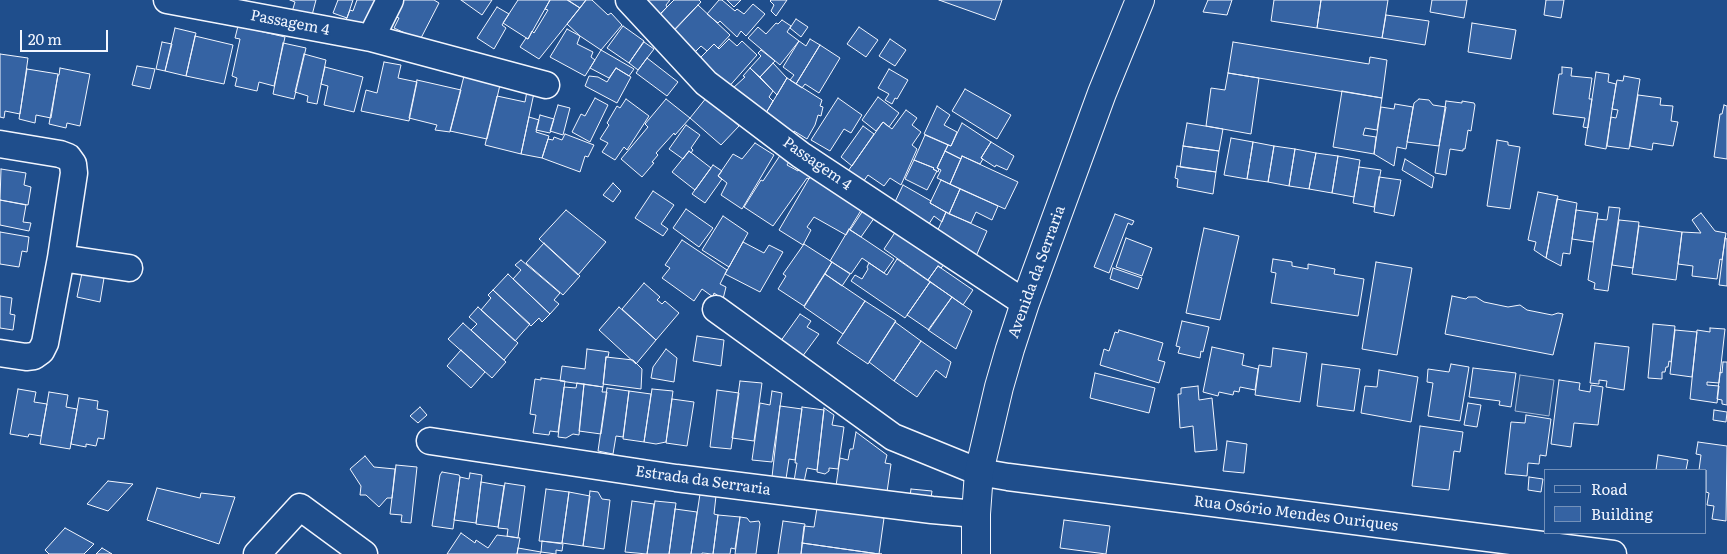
<!DOCTYPE html>
<html>
<head>
<meta charset="utf-8">
<style>
	body { margin:0 }
	#map { position:relative; width:1727px; height:554px; overflow:hidden; background:#1f4e8c; font-family:Literata,serif }
	canvas { display:block }
	.legend { position:absolute; left:1544px; top:469px; width:162px; height:65px; box-sizing:border-box; background:#1f4e8c; border:1px solid #7391ba; margin:0; padding:6px 9px; list-style:none; font-size:15px; color:#f2f6ff }
	.legend li { display:flex; align-items:center; gap:10px; height:25px }
	.legend b { width:25px; border:1px solid #7391ba }
	.scale { position:absolute; left:20px; top:30px; width:88px; height:22px; box-sizing:border-box; border:2px solid #f2f6ff; border-top:0; padding-left:6px; font-size:15px; line-height:18px; white-space:nowrap; color:#f2f6ff; -webkit-text-stroke:4px #1f4e8c; paint-order:stroke }
</style>
</head>
<body>
<div id="map">
<canvas width="1727" height="554"></canvas>
<ul class="legend">
<li><b style="height:6px;background:#1f4e8c"></b>Road</li>
<li><b style="height:14px;background:#3563a3"></b>Building</li>
</ul>
<div class="scale">20 m</div>
</div>
<script>
const g = document.querySelector('canvas').getContext('2d');
g.lineJoin = 'round';
function fillPath(path, color) { g.fillStyle = color; g.fill(path, 'evenodd'); }
const poly = rows => new Path2D(rows.map(r => 'M' + r).join(''));
function trace(path, color, width, dash) { g.strokeStyle = color; g.lineWidth = width; g.lineCap = dash ? 'butt' : 'round'; g.setLineDash(dash || []); g.stroke(path); }
function drawText(font, color, halo, rows, align = 'center') {
  g.font = font + ' Literata,serif'; g.lineWidth = 4; g.setLineDash([]); g.textBaseline = 'middle'; g.strokeStyle = halo; g.fillStyle = color; for (const [text, x, y, turn = 0] of rows) {
    g.save(); g.translate(x, y); g.rotate((+turn || 0) * Math.PI / 180); g.textAlign = isNaN(turn) ? turn : align; if (halo) g.strokeText(text, 0, 0); g.fillText(text, 0, 0); g.restore();
  }
}
const built = poly([
	[1520,375,1554,380,1549,416,1515,411,1520,375]
]);
fillPath(built, '#305b95');
trace(built, '#a8bbd7', 1);
const building = poly([
	[290,0,316,0,311,19,292,12,295,2,290,0],
	[338,0,353,0,347,18,333,13,338,0],
	[357,0,381,0,368,31,344,25,350,10,353,11,357,0],
	[395,0,434,0,439,3,420,40,394,28,399,18,390,15,395,0],
	[461,0,492,0,482,15,461,0],
	[518,0,550,0,528,39,503,23,518,0],
	[550,0,567,0,580,8,539,59,520,47,526,38,528,39,532,31,534,33,548,10,545,9,550,0],
	[568,0,586,0,580,8,568,0],
	[586,0,592,0,608,15,611,13,622,25,601,50,580,36,567,24,586,0],
	[638,0,670,0,666,5,667,7,657,18,638,0],
	[674,0,699,0,701,2,669,36,654,20,674,0],
	[722,0,735,11,737,9,744,14,753,4,765,14,746,36,741,31,737,37,720,21,718,23,707,14,719,0,722,0],
	[727,0,741,0,734,7,727,0],
	[771,0,787,0,776,16,771,11,774,5,770,1,771,0],
	[939,0,1002,0,995,20,939,0],
	[1208,0,1232,0,1227,15,1203,12,1208,0],
	[1274,0,1321,0,1317,28,1271,21,1274,0],
	[1321,0,1388,0,1382,38,1317,28,1321,0],
	[1432,0,1467,0,1464,18,1430,12,1432,0],
	[1546,0,1564,0,1561,18,1544,15,1546,0],
	[698,5,730,35,718,48,714,44,707,51,701,46,692,55,670,34,698,5],
	[497,7,509,14,502,25,506,28,494,49,477,38,497,7],
	[1386,15,1429,21,1425,45,1382,38,1386,15],
	[796,19,808,27,801,37,790,28,796,19],
	[782,20,791,26,787,32,799,41,780,65,748,38,758,27,766,34,776,23,778,24,782,20],
	[1472,23,1516,30,1511,59,1468,52,1472,23],
	[238,26,285,37,274,86,259,82,257,91,235,86,237,78,232,76,240,39,235,38,238,26],
	[623,26,644,41,629,63,607,48,623,26],
	[859,27,878,40,866,57,847,44,859,27],
	[175,28,196,33,186,76,165,71,175,28],
	[567,29,580,36,577,44,593,52,591,57,595,60,585,76,550,57,567,29],
	[195,36,233,45,224,84,186,76,195,36],
	[729,39,737,46,742,41,757,55,726,90,696,62,714,44,719,49,729,39],
	[810,39,820,45,796,84,790,80,794,75,783,67,799,41,806,46,810,39],
	[890,39,906,50,895,66,879,56,890,39],
	[162,42,172,44,165,71,156,69,162,42],
	[644,42,654,49,638,70,629,63,644,42],
	[1233,42,1369,64,1370,57,1387,60,1382,98,1228,73,1233,42],
	[283,43,306,48,294,99,273,94,283,43],
	[820,45,840,58,819,93,805,84,802,88,796,84,820,45],
	[601,50,634,69,629,76,616,68,609,78,590,68,601,50],
	[761,50,775,61,760,77,750,68,761,56,758,53,761,50],
	[0,54,28,58,20,114,5,111,4,118,0,117,0,54],
	[304,54,326,60,317,104,307,102,308,96,295,92,304,54],
	[647,58,678,82,667,96,636,73,647,58],
	[384,62,401,65,398,78,417,82,409,121,361,111,366,90,377,93,384,62],
	[773,63,787,78,777,95,760,77,773,63],
	[137,66,155,69,150,89,132,85,137,66],
	[325,67,363,77,354,112,324,105,328,86,321,84,325,67],
	[1562,67,1572,68,1571,76,1592,78,1589,99,1592,99,1588,128,1583,127,1585,118,1553,114,1559,74,1562,74,1562,67],
	[60,68,90,74,80,126,67,123,66,128,49,124,58,75,59,75,60,68],
	[616,68,631,77,617,103,585,86,589,76,598,77,607,82,616,68],
	[750,68,773,91,769,97,773,101,763,118,732,89,745,77,743,76,750,68],
	[27,69,58,74,51,118,36,115,35,123,19,119,27,69],
	[889,69,908,80,897,99,895,98,892,104,885,100,889,94,878,88,889,69],
	[1596,72,1609,74,1608,82,1616,84,1606,149,1585,145,1596,72],
	[1228,73,1259,78,1251,134,1206,126,1211,88,1225,90,1228,73],
	[464,76,500,85,487,139,450,131,464,76],
	[1624,76,1640,79,1629,149,1607,146,1611,117,1616,118,1618,110,1612,109,1617,80,1623,81,1624,76],
	[787,78,822,100,820,106,823,107,821,116,818,115,815,125,807,139,794,131,791,137,763,118,787,78],
	[417,80,461,90,450,132,435,130,437,125,409,118,417,80],
	[965,89,1011,115,997,139,952,111,965,89],
	[527,91,534,93,521,154,485,145,497,96,525,102,527,91],
	[1342,91,1382,98,1377,130,1365,128,1363,135,1376,137,1374,154,1333,147,1342,91],
	[1638,95,1661,98,1660,105,1673,106,1671,121,1678,122,1673,146,1653,143,1652,150,1630,146,1638,95],
	[707,97,739,126,721,145,690,118,707,97],
	[878,97,899,113,889,127,883,122,876,131,862,120,878,97],
	[595,98,608,105,590,142,572,132,581,114,585,116,595,98],
	[838,98,862,115,851,133,844,129,830,151,811,140,838,98],
	[626,99,649,116,627,150,624,147,615,160,602,152,608,143,600,139,609,125,607,123,617,106,620,108,626,99],
	[666,99,690,118,675,135,674,133,656,153,658,155,652,162,654,163,642,177,621,159,648,127,645,124,666,99],
	[1419,99,1429,100,1433,105,1446,107,1439,146,1407,142,1414,103,1419,99],
	[1446,101,1462,103,1462,101,1474,103,1475,105,1471,131,1468,130,1465,149,1463,149,1463,151,1450,149,1446,175,1435,173,1446,101],
	[1395,104,1413,107,1406,149,1397,147,1394,166,1374,154,1381,107,1394,109,1395,104],
	[558,105,570,108,563,135,550,131,558,105],
	[1724,105,1727,106,1727,159,1714,157,1720,114,1722,114,1724,105],
	[937,106,950,115,944,125,957,132,951,146,924,134,937,106],
	[906,110,917,118,912,125,921,132,912,145,917,149,901,185,890,178,884,186,868,175,863,182,848,171,883,122,892,129,906,110],
	[540,115,554,119,550,133,536,130,540,115],
	[529,117,539,120,536,132,549,136,542,158,521,154,529,117],
	[962,123,991,142,981,158,983,159,980,164,962,156,961,159,945,151,948,145,951,146,962,123],
	[1187,123,1223,129,1219,151,1183,146,1187,123],
	[686,125,700,135,691,148,693,150,691,153,689,151,683,159,669,149,686,125],
	[863,126,874,134,852,166,841,157,863,126],
	[565,134,594,145,588,157,585,156,580,172,542,158,548,139,553,140,554,137,562,140,565,134],
	[925,135,948,145,937,168,939,169,938,172,933,169,934,168,914,160,925,135],
	[1231,138,1253,142,1247,179,1224,175,1231,138],
	[1497,140,1508,142,1508,145,1520,147,1510,209,1487,206,1497,140],
	[991,142,1014,156,1007,170,996,165,995,167,981,158,991,142],
	[1253,142,1274,146,1268,182,1247,179,1253,142],
	[755,143,774,155,742,209,721,195,727,183,718,176,733,154,742,159,755,143],
	[1183,146,1219,151,1216,172,1180,167,1183,146],
	[1274,146,1295,149,1289,186,1268,182,1274,146],
	[1295,149,1316,153,1309,189,1289,186,1295,149],
	[689,151,711,168,695,190,672,172,689,151],
	[945,151,961,159,950,184,937,178,941,170,937,168,945,151],
	[1316,153,1338,156,1332,193,1309,189,1316,153],
	[781,154,790,160,787,165,798,171,802,166,812,172,809,179,807,178,773,226,744,207,761,180,763,181,781,154],
	[962,156,1018,182,1005,209,950,184,962,156],
	[1338,156,1360,160,1354,197,1332,193,1338,156],
	[1405,159,1434,177,1432,188,1402,170,1405,159],
	[914,160,934,168,933,169,937,171,927,190,905,179,914,160],
	[713,165,722,171,718,176,722,179,705,203,692,194,713,165],
	[1177,166,1216,172,1213,194,1177,187,1178,179,1175,178,1177,166],
	[1359,167,1381,170,1374,207,1353,203,1359,167],
	[1,169,26,173,24,185,31,187,28,205,0,200,1,169],
	[814,170,863,207,846,235,814,217,807,227,811,230,803,245,779,230,814,170],
	[1379,177,1401,180,1394,216,1374,212,1379,177],
	[941,180,960,189,949,214,930,203,941,180],
	[613,183,621,191,613,202,603,195,613,183],
	[903,185,931,201,930,203,946,212,942,222,934,216,927,227,894,204,903,185],
	[960,189,998,206,992,220,976,212,971,223,949,214,960,189],
	[653,191,674,205,661,224,668,229,663,236,635,218,653,191],
	[1538,192,1558,196,1546,258,1534,250,1536,242,1528,240,1538,192],
	[1557,199,1577,203,1570,254,1563,253,1561,266,1546,258,1557,199],
	[0,200,26,205,23,222,31,223,29,231,0,225,0,200],
	[866,206,877,214,861,237,850,230,866,206],
	[1609,207,1620,208,1608,291,1594,289,1595,283,1588,280,1597,219,1607,220,1609,207],
	[686,209,713,228,699,247,673,228,686,209],
	[566,210,606,242,578,275,539,239,566,210],
	[1576,210,1598,213,1593,242,1572,239,1576,210],
	[946,212,987,231,974,261,936,234,946,212],
	[1701,213,1715,231,1726,233,1722,260,1720,259,1717,279,1692,276,1693,266,1678,264,1682,232,1701,233,1692,220,1701,213],
	[1115,214,1134,221,1132,225,1128,223,1109,273,1094,267,1115,214],
	[723,216,748,233,729,267,702,250,723,216],
	[1619,220,1639,222,1633,268,1612,265,1619,220],
	[1639,226,1682,232,1676,280,1632,274,1639,226],
	[898,228,947,261,941,268,938,266,928,280,884,249,898,228],
	[1204,228,1239,236,1220,320,1186,313,1204,228],
	[849,229,894,259,884,273,862,258,851,274,830,261,849,229],
	[0,232,29,237,27,252,22,251,19,267,0,264,0,232],
	[1126,238,1152,248,1142,276,1116,267,1126,238],
	[1725,238,1727,239,1727,286,1719,285,1725,238],
	[682,240,727,270,720,284,726,287,723,299,714,293,713,297,702,289,694,301,662,278,670,268,665,265,682,240],
	[743,242,764,253,769,245,783,252,760,292,725,274,743,242],
	[544,243,580,276,563,295,526,263,544,243],
	[804,244,832,262,804,306,778,289,786,276,783,274,804,244],
	[897,259,930,282,905,318,851,281,855,275,862,279,868,269,867,267,869,263,887,275,897,259],
	[1273,259,1292,262,1292,266,1308,269,1308,264,1335,269,1334,274,1364,279,1358,316,1271,303,1276,273,1271,272,1273,259],
	[521,260,560,293,554,300,559,304,550,314,513,279,521,270,515,265,521,260],
	[832,262,850,274,842,286,825,274,832,262],
	[1376,262,1412,268,1397,355,1362,349,1376,262],
	[938,266,973,290,963,305,928,280,938,266],
	[1113,268,1142,278,1138,289,1110,279,1113,268],
	[82,273,104,278,100,302,77,297,82,273],
	[508,274,550,314,542,322,539,318,531,326,493,290,508,274],
	[825,274,865,301,843,334,804,307,825,274],
	[930,282,952,297,929,330,907,315,930,282],
	[644,283,660,297,657,300,662,304,665,301,679,313,656,340,622,309,644,283],
	[493,290,530,324,515,341,481,310,491,298,488,295,493,290],
	[0,296,12,298,10,314,15,315,13,330,0,328,0,296],
	[1452,296,1466,299,1468,297,1476,297,1484,302,1508,307,1520,305,1527,310,1552,315,1558,313,1563,314,1553,355,1445,334,1452,296],
	[952,297,972,311,956,349,928,330,952,297],
	[865,301,896,321,868,364,837,343,865,301],
	[478,307,518,343,504,360,471,330,477,324,469,317,478,307],
	[619,307,656,340,636,364,599,330,619,307],
	[800,314,811,321,807,327,819,334,802,357,780,342,800,314],
	[1182,321,1209,327,1203,352,1201,351,1200,358,1178,353,1180,347,1176,346,1182,321],
	[895,322,921,341,894,381,869,362,895,322],
	[463,323,506,362,492,378,448,339,463,323],
	[1653,324,1675,326,1671,362,1669,361,1668,367,1666,367,1665,372,1662,372,1662,379,1648,378,1653,324],
	[1710,328,1725,329,1719,383,1707,382,1707,385,1719,386,1717,403,1690,399,1697,330,1710,332,1710,328],
	[1119,330,1163,343,1158,360,1165,362,1159,383,1100,365,1104,349,1109,351,1115,332,1118,333,1119,330],
	[1675,330,1697,332,1692,377,1670,374,1675,330],
	[697,336,724,340,721,366,693,361,697,336],
	[921,341,951,362,946,378,936,370,917,397,894,381,921,341],
	[1595,343,1629,347,1624,390,1606,387,1607,381,1599,380,1599,384,1590,383,1595,343],
	[1212,347,1244,354,1242,365,1258,369,1255,390,1240,387,1239,392,1234,391,1233,395,1219,392,1218,396,1203,392,1212,347],
	[1273,348,1307,353,1300,402,1255,395,1259,365,1271,367,1273,348],
	[587,349,609,352,608,357,606,357,603,387,560,381,562,366,585,369,587,349],
	[666,349,677,358,674,382,651,378,653,367,666,349],
	[461,350,485,372,471,388,447,366,461,350],
	[606,357,633,360,642,369,641,389,603,384,606,357],
	[1723,362,1727,362,1727,405,1722,404,1722,400,1717,399,1720,372,1722,373,1723,362],
	[1322,364,1360,369,1354,411,1317,406,1322,364],
	[1451,364,1469,367,1460,421,1428,416,1433,383,1427,382,1428,369,1449,372,1451,364],
	[1473,368,1516,373,1511,407,1499,405,1500,401,1469,397,1473,368],
	[1379,370,1418,377,1411,422,1361,413,1365,386,1377,387,1379,370],
	[1095,373,1155,388,1149,413,1090,398,1095,373],
	[541,378,565,381,558,432,550,431,549,435,533,433,536,415,530,414,535,379,541,380,541,378],
	[1559,380,1580,383,1579,390,1590,392,1591,385,1603,387,1598,425,1574,423,1571,447,1551,444,1559,380],
	[740,381,762,383,754,441,732,438,740,381],
	[577,383,584,384,579,435,573,434,566,438,558,437,564,387,576,388,577,383],
	[584,384,603,387,602,392,607,392,601,434,579,431,584,384],
	[1198,386,1199,400,1212,398,1217,450,1195,452,1193,426,1180,428,1178,394,1181,394,1181,388,1198,386],
	[607,388,629,391,623,437,616,436,613,454,598,451,607,388],
	[18,389,36,392,34,402,47,404,41,436,29,434,28,437,10,434,18,389],
	[652,389,673,391,666,442,656,444,644,442,652,389],
	[717,390,739,393,731,449,710,447,717,390],
	[629,391,651,394,644,442,623,439,629,391],
	[772,391,782,393,772,462,752,460,760,403,770,405,772,391],
	[49,392,68,395,66,407,77,409,70,449,40,444,49,392],
	[79,398,98,401,97,409,108,411,104,439,98,438,96,446,86,444,86,447,71,444,79,398],
	[672,399,694,402,687,446,666,443,672,399],
	[1468,403,1481,405,1477,427,1464,425,1468,403],
	[780,406,802,409,795,460,789,459,786,479,772,477,780,406],
	[420,407,427,415,418,423,410,416,420,407],
	[802,407,824,410,817,470,807,468,804,482,794,481,797,463,795,463,802,407],
	[824,408,834,415,832,425,844,427,838,469,829,468,829,471,825,474,817,472,824,408],
	[1714,410,1727,412,1726,422,1713,420,1714,410],
	[1526,415,1551,419,1546,456,1540,455,1539,464,1528,463,1527,476,1505,474,1511,422,1525,423,1526,415],
	[1420,426,1463,432,1460,452,1454,451,1449,490,1412,486,1420,426],
	[856,432,887,455,885,463,891,464,887,492,836,486,840,458,848,460,850,449,853,449,856,432],
	[1227,441,1247,444,1244,473,1223,471,1227,441],
	[1698,442,1727,446,1726,521,1712,519,1714,506,1707,505,1709,493,1706,492,1706,470,1699,470,1701,455,1696,454,1698,442],
	[1658,455,1688,460,1686,470,1656,470,1658,455],
	[365,456,374,467,395,469,392,498,387,498,379,507,366,495,360,495,361,486,350,469,365,456],
	[396,465,417,467,411,523,401,522,402,515,390,514,396,465],
	[442,472,459,475,460,477,453,529,432,526,440,475,442,472],
	[470,473,482,475,476,523,454,520,460,477,469,479,470,473],
	[1529,477,1543,479,1541,492,1528,490,1529,477],
	[108,481,133,484,108,511,87,504,108,481],
	[481,482,504,486,498,527,476,524,481,482],
	[505,483,525,486,518,538,507,536,508,529,498,528,505,483],
	[157,488,200,498,201,493,235,497,219,544,147,520,157,488],
	[546,489,569,492,562,543,539,541,546,489],
	[911,489,932,491,931,498,910,496,911,489],
	[590,491,598,492,602,499,610,500,604,549,583,546,590,491],
	[569,492,590,496,583,546,562,543,569,492],
	[700,494,716,496,714,514,718,515,713,554,702,553,702,554,691,554,700,494],
	[632,501,654,504,647,554,625,552,632,501],
	[655,501,676,503,669,554,647,554,655,501],
	[817,508,884,518,879,554,802,543,804,526,814,527,817,508],
	[675,509,697,512,691,554,669,554,675,509],
	[718,515,740,517,735,549,731,548,730,554,713,554,718,515],
	[740,517,747,518,750,522,759,521,760,524,756,554,735,554,740,517],
	[1064,520,1110,526,1106,554,1060,548,1064,520],
	[783,521,805,524,801,554,778,554,783,521],
	[65,528,94,544,84,554,49,554,45,550,65,528],
	[461,533,475,543,476,540,488,548,497,535,520,538,517,554,447,554,461,533],
	[542,541,563,544,562,551,556,550,556,554,541,552,542,541],
	[802,543,879,554,882,554,801,554,802,543],
	[102,548,112,554,96,554,102,548],
	[518,548,541,552,540,554,517,554,518,548]
]);
fillPath(building, '#3563a3');
trace(building, '#f2f6ff', 1);
const minor = poly([
	[167,0,371,38,390,0],
	[629,0,706,83,801,155,1025,303],
	[371,38,546,85],
	[0,144,60,154,68,157,73,164,74,173,61,258,129,268],
	[716,309,893,437,979,472,1008,477,1613,554],
	[0,353,26,357,34,356,41,351,45,343,61,258],
	[430,441,676,478,932,510,976,514],
	[257,554,300,507,364,554]
]);
const secondary = poly([
	[976,554,976,514,979,472,999,387,1010,349,1025,303,1102,93,1140,0]
]);
trace(minor, '#f2f6ff', 29);
trace(secondary, '#f2f6ff', 30);
trace(minor, '#1f4e8c', 26);
trace(secondary, '#1f4e8c', 28);
drawText('15px', '#f2f6ff', '#1f4e8c', [
	["Passagem 4",290,23,11],
	["Passagem 4",817,164,35],
	["Avenida da Serraria",1037,272,-70],
	["Estrada da Serraria",703,481,8],
	["Rua Osório Mendes Ouriques",1296,514,7]
]);
</script>
</body>
</html>
